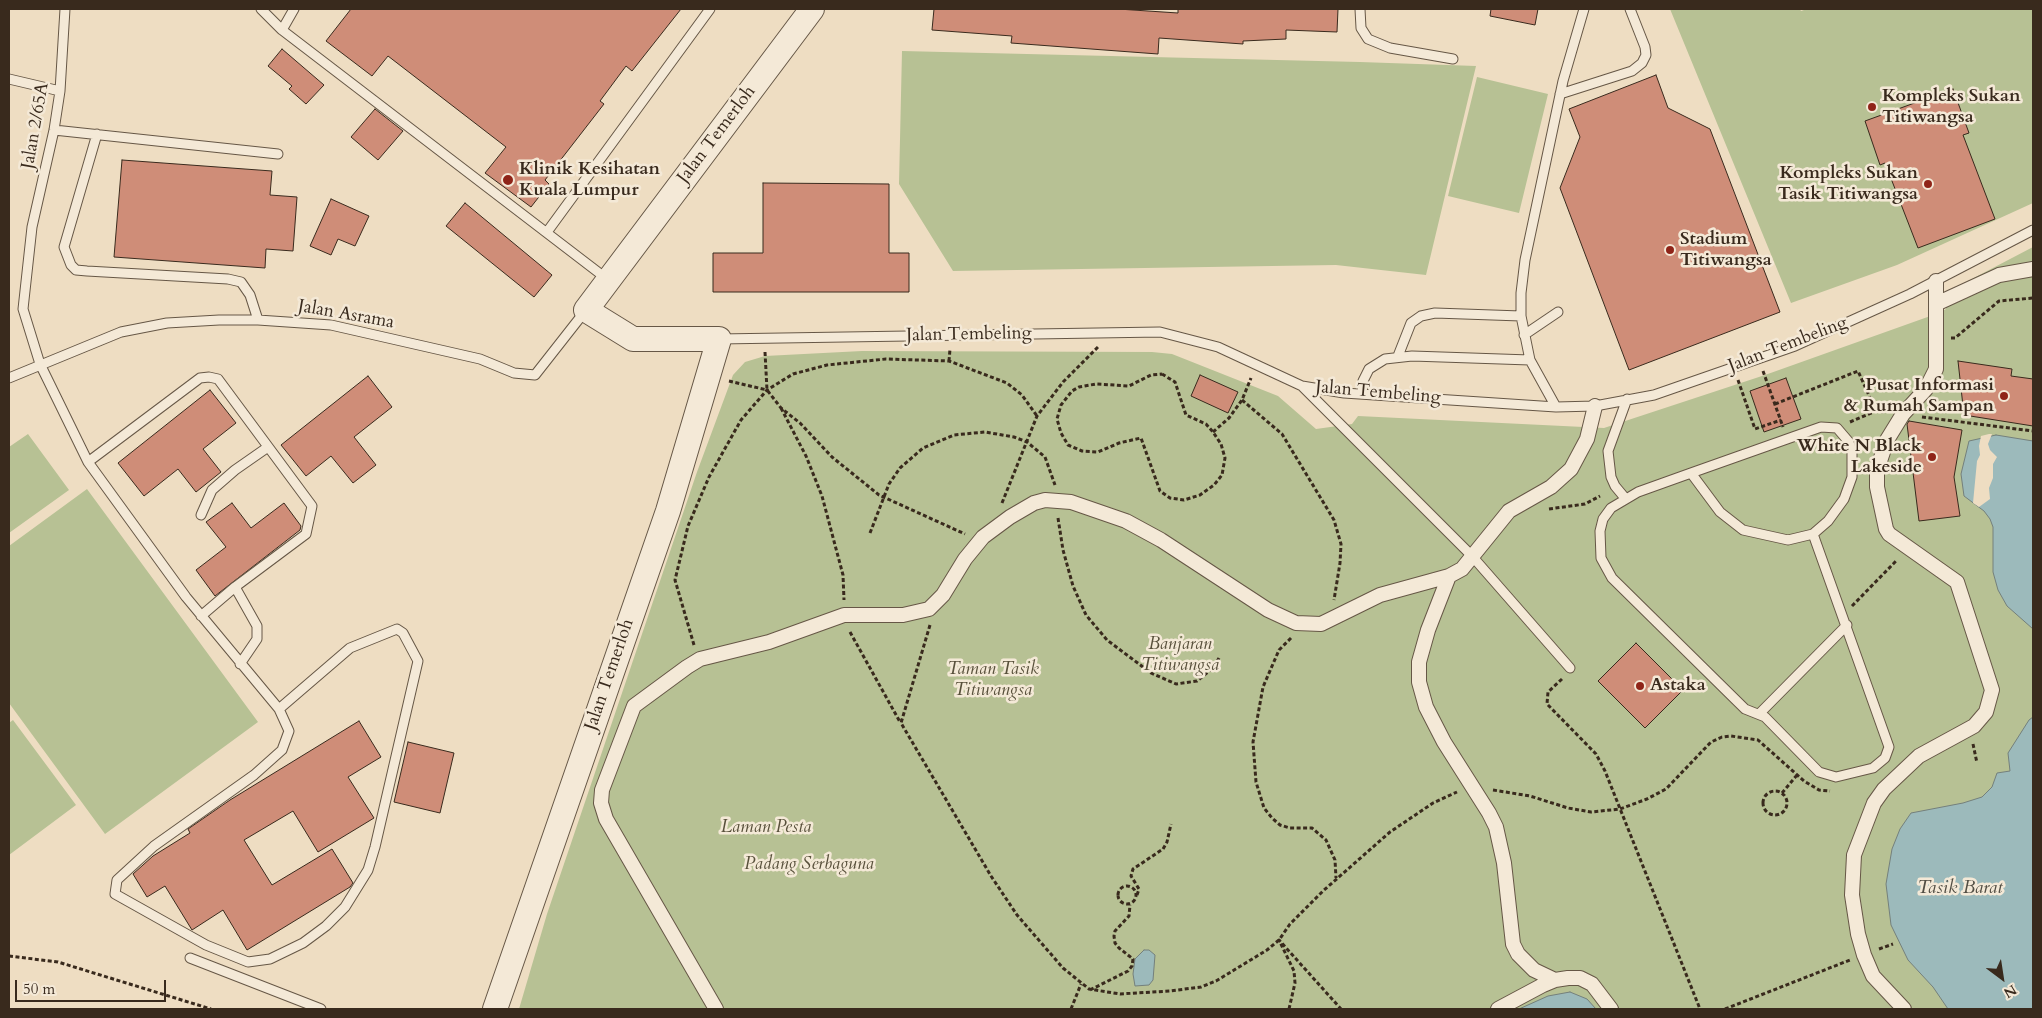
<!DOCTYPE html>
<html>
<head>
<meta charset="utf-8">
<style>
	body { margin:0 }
	#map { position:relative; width:2042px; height:1018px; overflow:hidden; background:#eeddc2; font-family:Cardo,serif }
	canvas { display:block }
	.frame { position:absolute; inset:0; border:10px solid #392a1d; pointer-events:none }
	.north { position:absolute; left:1977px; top:953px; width:50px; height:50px; -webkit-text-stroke:4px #f4e9d7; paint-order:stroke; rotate:149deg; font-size:14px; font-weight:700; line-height:20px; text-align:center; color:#392a1d }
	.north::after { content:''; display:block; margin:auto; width:18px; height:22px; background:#392a1d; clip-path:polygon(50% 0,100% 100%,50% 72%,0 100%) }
	.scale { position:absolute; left:15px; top:980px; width:151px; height:22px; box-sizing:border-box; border:2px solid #392a1d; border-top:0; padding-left:6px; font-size:15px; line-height:18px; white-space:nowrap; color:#392a1d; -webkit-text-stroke:4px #f4e9d7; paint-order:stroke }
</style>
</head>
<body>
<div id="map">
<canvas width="2042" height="1018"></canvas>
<div class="frame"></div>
<div class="north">N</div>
<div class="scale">50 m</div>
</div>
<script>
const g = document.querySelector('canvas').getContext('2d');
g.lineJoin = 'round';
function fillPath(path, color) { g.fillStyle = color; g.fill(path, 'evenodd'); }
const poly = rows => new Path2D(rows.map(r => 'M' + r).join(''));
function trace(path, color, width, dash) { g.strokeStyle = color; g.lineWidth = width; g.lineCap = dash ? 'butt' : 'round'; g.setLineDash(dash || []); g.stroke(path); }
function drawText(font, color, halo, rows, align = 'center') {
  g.font = font + ' Cardo,serif'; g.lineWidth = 5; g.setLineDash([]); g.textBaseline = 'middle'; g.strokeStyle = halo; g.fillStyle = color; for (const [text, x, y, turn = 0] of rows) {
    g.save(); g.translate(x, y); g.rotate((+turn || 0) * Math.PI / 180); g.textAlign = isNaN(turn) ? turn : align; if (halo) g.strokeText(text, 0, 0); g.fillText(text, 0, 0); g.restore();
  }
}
fillPath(poly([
	[1670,9,1800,9,1801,11,1807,9,2033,9,2033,203,1897,265,1791,303],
	[902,51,1360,62,1476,66,1426,275,1336,265,953,271,899,184],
	[1477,77,1548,94,1519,213,1448,196],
	[2033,247,2033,1009,519,1009,547,914,697,472,733,375,745,362,765,356,862,351,1152,352,1172,354,1278,396,1316,429,1352,424,1358,416,1604,428,1765,375,1936,314,1946,309,1945,293],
	[28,434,69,490,9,533,9,447],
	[87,489,258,722,105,834,9,703,9,546],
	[13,720,76,805,9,855,9,723]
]), '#b7c194');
const water = poly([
	[1996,435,2033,441,2033,629,2007,606,1998,590,1993,572,1993,527,1990,519,1984,511,1964,496,1961,474,1969,441,1996,435],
	[2033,717,2033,1009,1948,1009,1933,987,1908,960,1891,925,1886,884,1892,849,1900,829,1911,813,1963,803,1982,797,1992,787,1997,773,2010,771,2008,753,2029,720,2033,717],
	[1144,950,1149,950,1155,955,1153,980,1149,985,1135,986,1133,974,1135,959,1144,950],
	[1570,992,1587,999,1596,1009,1519,1009,1548,996,1570,992]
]);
fillPath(water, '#9cbabb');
trace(water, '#74807c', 1);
fillPath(poly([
	[1989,434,1992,434,1988,444,1990,450,1997,457,1993,464,1993,478,1989,488,1990,499,1979,507,1973,503,1977,461,1980,455,1979,446,1981,436]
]), '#eeddc2');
const building = poly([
	[351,9,681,9,632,71,626,66,600,101,604,104,545,180,549,184,531,207,485,173,506,147,388,56,372,76,326,41,351,9],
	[934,9,1118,9,1178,13,1178,9,1338,9,1337,32,1286,30,1286,39,1243,41,1243,44,1159,38,1158,54,1011,43,1012,36,932,30,934,9],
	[1491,9,1538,9,1535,25,1490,16,1491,9],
	[282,49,324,85,306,104,289,89,292,86,268,66,282,49],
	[1656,75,1668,108,1710,129,1780,312,1629,370,1560,188,1580,137,1569,109,1656,75],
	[1953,89,1969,133,1963,135,1995,219,1918,248,1885,163,1880,165,1865,121,1953,89],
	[375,109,403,131,378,160,351,137,375,109],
	[122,160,272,171,270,195,297,197,293,251,266,249,265,268,114,257,122,160],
	[763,183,889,184,889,253,909,253,909,292,713,292,713,253,763,253,763,183],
	[331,199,369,216,355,246,338,239,331,255,310,246,331,199],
	[465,203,552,275,534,297,446,226,465,203],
	[1958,361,2012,369,2011,376,2033,379,2033,426,1964,415,1958,361],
	[1200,375,1238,392,1228,413,1191,396,1200,375],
	[368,376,392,407,354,437,376,465,353,483,331,456,306,476,281,445,368,376],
	[1786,378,1801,419,1764,432,1750,391,1786,378],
	[210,390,236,423,203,449,221,472,196,492,178,469,144,496,118,463,210,390],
	[1909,421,1962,430,1954,477,1960,516,1919,521,1907,424,1909,421],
	[232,503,251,528,284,503,301,526,300,530,215,596,196,570,226,547,206,522,232,503],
	[1636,643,1683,690,1645,728,1598,681,1636,643],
	[359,721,381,757,348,777,374,818,318,852,293,811,244,840,272,885,332,849,353,883,350,887,247,950,223,910,192,930,165,886,147,897,133,874,153,856,190,833,188,829,230,800,359,721],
	[408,742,454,753,440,813,394,802,408,742]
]);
fillPath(building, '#cf8d78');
trace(building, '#392a1d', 1);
const service = poly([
	[65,9,60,91,54,130,32,227,23,309,40,364,88,462,186,597,279,709,289,731,282,750,254,775,154,846,117,880,115,894,206,945,248,962,270,959,303,943,326,926,345,907,368,870,375,847,418,661,403,633,397,629,350,648,279,709],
	[261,9,282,30,607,279],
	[1360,9,1361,28,1368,39,1390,48,1453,59],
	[282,30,294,9],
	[9,79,60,91],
	[1560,94,1632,71,1642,63,1646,55,1645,47,1630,9],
	[54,130,278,154],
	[97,134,64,247,71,265,76,270,87,271,228,279,241,282,250,295,258,320],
	[547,232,710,9],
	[1524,335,1558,312],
	[719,339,1160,332,1218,347,1302,386,1344,393,1556,407,1595,406,1654,395,1795,346,1910,294,2033,230],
	[1398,356,1411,323,1421,316,1435,313,1521,316],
	[9,378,121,332,167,323,219,320,258,320,331,325,480,359,514,373,535,375,586,310],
	[1302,386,1472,556,1570,668],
	[1362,394,1363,381,1369,369,1385,359,1412,356,1530,360],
	[1556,407,1530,360,1521,316,1521,293,1525,260,1563,81,1584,9],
	[88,462,200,378,209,377,218,379,312,506,306,534,235,587,201,616],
	[1691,473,1720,512,1743,530,1788,540,1813,534,1828,521,1844,499,1852,477,1852,453,1849,442,1837,428,1821,427,1787,439,1691,473,1638,492,1611,508,1603,519,1600,531,1601,558,1612,578,1745,709,1765,717,1819,772,1836,777,1873,768,1885,758,1889,747,1813,534],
	[1625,498,1615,486,1611,477,1608,451,1627,399],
	[201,515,212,490,235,470,268,447],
	[235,587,257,626,257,639,240,664],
	[1759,714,1847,625],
	[190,958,321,1009]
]);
const pedestrian = poly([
	[1936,304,1999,275,2033,269],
	[1449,576,1428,630,1419,662,1419,682,1426,707,1444,742,1489,813,1496,827,1504,863,1513,944,1518,954,1534,970,1555,980],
	[716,1009,606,819,601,803,602,790,634,706,687,667,700,659,769,642,844,615,903,615,929,609,943,595,965,559,983,537,1010,517,1034,503,1045,500,1071,502,1126,521,1161,540,1268,610,1296,623,1321,624,1380,595,1449,576,1462,569,1509,511,1551,487,1571,469,1587,439,1595,406],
	[1498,1009,1543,985,1555,980,1568,978,1580,978,1592,984,1611,1009],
	[1904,1009,1873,976,1864,955,1858,934,1852,895,1854,855,1874,803,1884,789,1919,756,1974,726,1986,712,1992,690,1957,582,1889,534,1886,529,1877,487,1877,470,1887,440,1903,414,1926,389,1936,369,1936,281]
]);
const tertiary = poly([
	[495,1009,668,511,719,339,633,339,586,310,812,9]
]);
trace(service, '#665746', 11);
trace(pedestrian, '#665746', 16);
trace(tertiary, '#665746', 26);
trace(poly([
	[1951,338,1955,338,1999,301,2033,298],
	[765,352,767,390,781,408,800,423,832,457,879,495,965,534],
	[949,361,950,349],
	[1763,371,1783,427],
	[1162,374,1175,382,1186,415,1206,424,1213,432,1221,444,1225,458,1222,475,1214,485,1200,495,1184,500,1170,498,1160,491,1141,438,1119,443,1098,452,1082,451,1068,445,1061,433,1057,419,1061,405,1072,391,1079,387,1096,384,1129,386,1151,375,1162,374],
	[1738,380,1755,429,1781,420],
	[729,381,767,390],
	[1242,400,1282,434,1334,520,1341,544,1340,563,1334,600],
	[1775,404,1858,371,1876,411],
	[781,408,806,456,822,496,843,575,844,600],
	[1922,417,2033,431],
	[1850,422,1876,411,1886,412],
	[1213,432,1229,418,1242,400,1251,378],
	[1002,503,1037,416,1063,382,1098,347],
	[1549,509,1585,504,1600,496],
	[1058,518,1063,550,1073,586,1086,615,1107,640,1151,673,1176,684,1197,681,1214,667,1219,658],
	[870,533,889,484,900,468,923,448,954,435,985,432,1014,437,1027,442,1045,457,1055,485],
	[1852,606,1897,560],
	[930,625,901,723,991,876,1017,915,1063,968,1089,989,1120,994,1170,991,1201,987,1216,981,1267,950,1279,940,1290,924,1323,891,1390,832,1433,803,1457,792],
	[850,632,900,722],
	[1291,638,1279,650,1263,687,1253,742,1256,782,1264,808,1272,818,1280,825,1290,828,1312,828,1326,840,1335,860,1336,878],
	[694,645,675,580,688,526,709,477,741,420,767,390,793,374,827,365,886,359,949,361,1007,383,1022,395,1037,416],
	[1562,679,1548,692,1547,704,1596,754,1605,771,1700,1009],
	[1973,744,1977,763],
	[1493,790,1530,796,1568,808,1591,812,1620,809,1647,799,1666,789,1711,742,1722,737,1731,736,1758,740,1804,781,1819,790,1830,791],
	'1763 803a12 12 0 1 1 24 0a12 12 0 1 1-24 0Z',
	[1782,793,1797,775],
	'1118 895a9 9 0 1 1 18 0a9 9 0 1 1-18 0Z',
	[1137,895,1139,889,1131,876,1133,869,1163,849,1167,842,1171,824],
	[1879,949,1893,944],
	[9,956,58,962,211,1009],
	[1090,990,1128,971,1132,966,1133,959,1119,948,1115,943,1114,936,1115,931,1129,916,1130,905],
	[1071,1009,1081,984],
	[1289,1009,1295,983,1294,971,1279,940,1341,1009],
	[1725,1009,1850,960]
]), '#392a1d', 3, [4, 2.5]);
trace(service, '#f4e9d7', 9);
trace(pedestrian, '#f4e9d7', 14);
trace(tertiary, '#f4e9d7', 24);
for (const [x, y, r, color] of [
	[1872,107,5,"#8f2418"],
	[508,180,6,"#8f2418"],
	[1928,184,5,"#8f2418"],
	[1670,250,5,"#8f2418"],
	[2004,396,5,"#8f2418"],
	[1932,457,5,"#8f2418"],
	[1640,686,5,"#8f2418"]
]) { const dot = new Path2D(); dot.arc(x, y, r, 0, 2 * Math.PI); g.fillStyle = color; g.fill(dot); trace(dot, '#f4e9d7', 2); }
drawText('bold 18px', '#392a1d', '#f4e9d7', [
	["Kompleks Sukan",1882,97],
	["Titiwangsa",1882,118],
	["Klinik Kesihatan",519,170],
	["Kuala Lumpur",519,191],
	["Kompleks Sukan",1918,174,"right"],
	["Tasik Titiwangsa",1918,195,"right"],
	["Stadium",1680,240],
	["Titiwangsa",1680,261],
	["Pusat Informasi",1994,386,"right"],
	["& Rumah Sampan",1994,407,"right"],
	["White N Black",1922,447,"right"],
	["Lakeside",1922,468,"right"],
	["Astaka",1650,686]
], 'left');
drawText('18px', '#392a1d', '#f4e9d7', [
	["Jalan 2/65A",36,126,-80],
	["Jalan Temerloh",717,135,-53],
	["Jalan Asrama",346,315,10],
	["Jalan Tembeling",969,335,-1],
	["Jalan Tembeling",1788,345,-21],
	["Jalan Tembeling",1378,393,5],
	["Jalan Temerloh",610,675,-71]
]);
drawText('italic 18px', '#58503b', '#f4e9d7', [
	["Banjaran",1180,645],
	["Titiwangsa",1180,666],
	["Taman Tasik",993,670],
	["Titiwangsa",993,691],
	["Laman Pesta",766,828],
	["Padang Serbaguna",809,865]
]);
drawText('italic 19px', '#524e44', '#f4e9d7', [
	["Tasik Barat",1960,889]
]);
</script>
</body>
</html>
